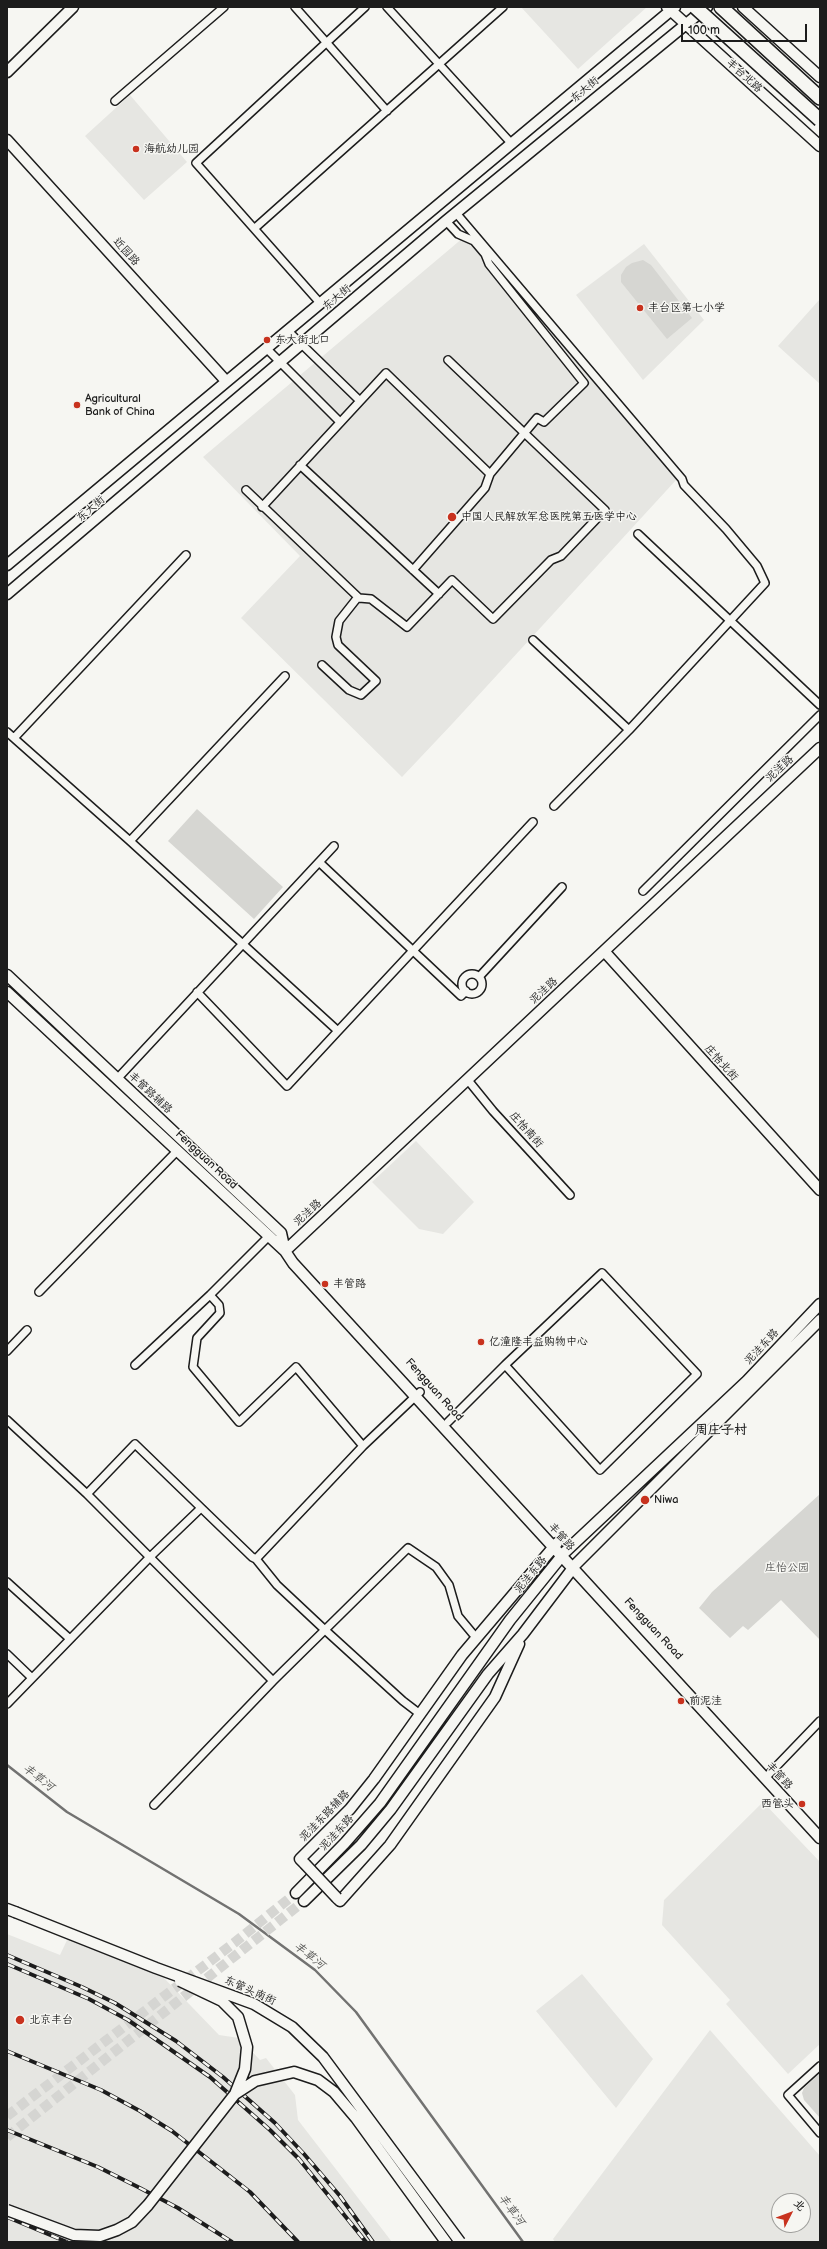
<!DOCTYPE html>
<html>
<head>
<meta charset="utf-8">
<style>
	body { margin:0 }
	#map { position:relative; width:827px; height:2249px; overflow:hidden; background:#f6f6f2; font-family:"Balsamiq Sans","LXGW WenKai TC",sans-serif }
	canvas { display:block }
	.frame { position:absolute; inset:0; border:8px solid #1c1c1c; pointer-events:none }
	.north { position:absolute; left:771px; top:2193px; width:40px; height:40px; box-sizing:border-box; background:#f6f6f2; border:1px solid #9f9f9c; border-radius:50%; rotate:48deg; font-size:11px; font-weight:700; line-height:16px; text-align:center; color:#1c1c1c }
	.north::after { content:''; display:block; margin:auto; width:14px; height:18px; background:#c8321e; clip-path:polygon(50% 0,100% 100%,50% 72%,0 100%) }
	.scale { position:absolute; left:681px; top:24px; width:126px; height:18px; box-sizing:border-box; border:2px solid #1c1c1c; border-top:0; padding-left:5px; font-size:12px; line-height:14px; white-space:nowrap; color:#1c1c1c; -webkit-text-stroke:3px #f6f6f2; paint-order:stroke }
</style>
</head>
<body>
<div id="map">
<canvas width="827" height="2249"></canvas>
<div class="frame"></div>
<div class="north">北</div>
<div class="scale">100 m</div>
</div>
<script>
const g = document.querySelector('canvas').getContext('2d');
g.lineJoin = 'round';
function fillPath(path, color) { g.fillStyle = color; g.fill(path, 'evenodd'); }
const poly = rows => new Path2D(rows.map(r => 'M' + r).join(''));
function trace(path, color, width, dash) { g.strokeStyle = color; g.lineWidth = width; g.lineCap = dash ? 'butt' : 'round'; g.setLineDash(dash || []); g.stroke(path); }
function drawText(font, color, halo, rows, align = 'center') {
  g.font = font + ' "Balsamiq Sans","LXGW WenKai TC",sans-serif'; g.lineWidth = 3; g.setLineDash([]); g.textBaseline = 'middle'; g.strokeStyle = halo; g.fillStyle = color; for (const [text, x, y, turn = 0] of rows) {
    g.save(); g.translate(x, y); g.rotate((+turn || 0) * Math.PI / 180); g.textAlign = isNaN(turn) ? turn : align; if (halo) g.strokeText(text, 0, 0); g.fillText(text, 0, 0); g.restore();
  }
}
fillPath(poly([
	[521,7,647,7,578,69],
	[130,95,187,162,144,200,85,136],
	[470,232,677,479,453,723,402,777,241,618,300,556,203,457],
	[644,244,704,320,643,380,576,295],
	[820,299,820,384,778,346],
	[416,1141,474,1202,443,1234,419,1229,372,1182],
	[763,1802,820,1862,820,2044,788,2074,726,2004,730,2000,662,1925,664,1900],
	[7,1934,60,1955,68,1938,164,1978,219,2035,239,2038,260,2060,266,2058,295,2095,298,2120,392,2242,7,2242],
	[582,1974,653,2059,616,2108,536,2011],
	[710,2030,820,2156,820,2242,555,2242,553,2239],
	[779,2201,803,2201,803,2225,779,2225]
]), '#e6e6e2');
fillPath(poly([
	[643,260,651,265,692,318,667,339,621,282,621,275,626,267,632,263],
	[197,809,283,887,254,919,168,841],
	[820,1494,820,1640,781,1600,748,1630,743,1626,730,1638,699,1608,712,1592],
	[820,2073,820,2118,804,2100,802,2093,804,2088]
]), '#d6d6d2');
trace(poly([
	[7,1765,67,1812,239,1914,315,1970,356,2012,523,2242]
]), '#727271', 2.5);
trace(poly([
	[7,2116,234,1943,296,1893],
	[7,2137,304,1901]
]), '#d5d5d2', 10, [10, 5]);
const street = poly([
	[295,7,387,111],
	[387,7,511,143],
	[115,101,224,7],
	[456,213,682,479,684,485,726,529,757,566,765,583,629,730,554,806],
	[255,228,503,7],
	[320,303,196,163,365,7],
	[287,330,359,400],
	[266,348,340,422],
	[300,465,439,594],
	[246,490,359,598,371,599,407,627,452,580,493,619,551,560,561,556,605,510,448,360],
	[262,507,386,373,490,474,537,418,544,422,584,383,489,264,485,254,474,241,458,234,446,221],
	[638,534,820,705],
	[413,570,485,488,490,474],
	[533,640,629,730],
	[322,665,349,690,361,695,376,681,338,645,336,637,339,621,358,597],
	[7,732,130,841,338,1031,533,822],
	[14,738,186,555],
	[130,841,285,676],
	[319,862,461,996,466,991],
	[643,891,820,715],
	'462 984a10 10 0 1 1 20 0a10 10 0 1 1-20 0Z',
	[479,977,562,887],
	[197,992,287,1086,338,1031],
	[117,1079,334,846],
	[467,1079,493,1111,570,1195],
	[39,1292,178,1150],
	[210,1295,219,1305,220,1313,197,1338,193,1367,239,1422,296,1367,363,1446],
	[7,1351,27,1330],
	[135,1365,210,1295,269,1236],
	[7,1420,87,1494,273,1681],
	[448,1422,505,1365,602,1273,697,1374,600,1470,505,1365],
	[87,1494,135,1444,252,1557,256,1559,277,1585,325,1630,403,1701,420,1714],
	[256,1559,363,1446,420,1392],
	[7,1582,70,1639],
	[7,1654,32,1678],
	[7,1704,150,1557,201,1508],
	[769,1774,820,1721],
	[154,1805,273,1681,408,1548,436,1567,449,1585,458,1616,473,1634],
	[820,2066,788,2095,820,2133]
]);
const secondary = poly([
	[667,7,820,146],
	[743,7,820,77],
	[7,72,73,7],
	[7,140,226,381],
	[7,565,675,7],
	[7,594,446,221,707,7],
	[604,951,820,1190],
	[7,975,281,1233,285,1251],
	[7,992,285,1251,293,1263,820,1838],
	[285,1251,820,748],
	[305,1864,300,1859,350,1809,374,1779,462,1655,557,1543],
	[296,1893,345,1843,380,1803,510,1620,565,1552,747,1381,820,1304],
	[337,1898,340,1901,390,1845,429,1790,495,1697,519,1644],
	[304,1901,361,1845,391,1809,488,1674,523,1634,576,1564,820,1320],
	[7,1909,15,1912]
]);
const highway = poly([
	[721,7,820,98]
]);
trace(street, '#1c1c1c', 10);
trace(secondary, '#1c1c1c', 13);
trace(highway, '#1c1c1c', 16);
trace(street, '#f6f6f2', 7);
trace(secondary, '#f6f6f2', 10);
trace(highway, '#f6f6f2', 13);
const rail = poly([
	[7,1955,82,1987,115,2003,176,2041,223,2077,275,2123,304,2154,340,2196,373,2242],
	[7,1964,89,1999,128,2020,210,2077,270,2130,299,2159,366,2242],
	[7,2051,101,2090,140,2111,172,2131,250,2192,298,2242],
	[7,2130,98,2167,138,2187,178,2208,232,2242],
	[7,2217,67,2242]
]);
trace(rail, '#1c1c1c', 4);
trace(rail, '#f6f6f2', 2.5, [8]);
const secondaryBridge = poly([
	[305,1864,337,1898],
	[15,1912,156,1968,254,2004,292,2027,323,2057,460,2242],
	[235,2094,255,2081,294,2072,318,2080,334,2092,356,2118,446,2242],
	[7,2210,74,2235,100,2236,117,2230,132,2222,148,2205,235,2094,245,2069,247,2047,238,2017,222,2001,180,1981]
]);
const highwayBridge = poly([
	[695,7,820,120]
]);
trace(secondaryBridge, '#1c1c1c', 13, []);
trace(highwayBridge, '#1c1c1c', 16, []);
trace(secondaryBridge, '#f6f6f2', 10);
trace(highwayBridge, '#f6f6f2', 13);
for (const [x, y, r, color] of [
	[136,149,4,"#c8321e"],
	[640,308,4,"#c8321e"],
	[267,340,4,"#c8321e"],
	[77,405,4,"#c8321e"],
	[452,517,5,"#c8321e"],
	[325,1284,4,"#c8321e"],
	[481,1342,4,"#c8321e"],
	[645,1500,5,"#c8321e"],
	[681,1701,4,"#c8321e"],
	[802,1804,4,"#c8321e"],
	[20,2020,5,"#c8321e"]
]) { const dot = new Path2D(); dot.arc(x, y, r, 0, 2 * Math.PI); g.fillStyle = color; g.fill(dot); trace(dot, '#f6f6f2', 1.5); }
drawText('11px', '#1c1c1c', '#f6f6f2', [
	["丰台北路",744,76,42],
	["东大街",585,90,-40],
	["近园路",126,252,48],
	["东大街",337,298,-40],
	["东大街",91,509,-41],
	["泥洼路",780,769,-43],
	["泥洼路",544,991,-43],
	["庄怡北街",721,1063,48],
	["丰管路辅路",150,1093,43],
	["庄怡南街",526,1130,48],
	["Fengguan Road",206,1160,43],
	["泥洼路",308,1213,-43],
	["泥洼东路",762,1347,-47],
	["Fengguan Road",434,1390,48],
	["丰管路",561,1537,48],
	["泥洼东路",531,1575,-51],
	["Fengguan Road",653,1629,47],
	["丰管路",779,1776,47],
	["泥洼东路辅路",325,1816,-46],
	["泥洼东路",337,1833,-47],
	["东管头南街",250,1991,24]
]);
drawText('11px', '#1c1c1c', '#f6f6f2', [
	["海航幼儿园",144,149],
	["丰台区第七小学",648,308],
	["东大街北口",275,340],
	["Agricultural",85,399],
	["Bank of China",85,412],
	["中国人民解放军总医院第五医学中心",461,517],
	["丰管路",333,1284],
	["亿潼隆丰益购物中心",489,1342],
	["Niwa",654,1500],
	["前泥洼",689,1701],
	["西管头",794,1804,"right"],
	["北京丰台",29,2020]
], 'left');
drawText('11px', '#545453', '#f6f6f2', [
	["庄怡公园",787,1568]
]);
drawText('italic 12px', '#565654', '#f6f6f2', [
	["丰草河",38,1778,38],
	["丰草河",309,1956,39],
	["丰草河",511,2210,54]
]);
drawText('bold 13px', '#1c1c1c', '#f6f6f2', [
	["周庄子村",721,1431]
]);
</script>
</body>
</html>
